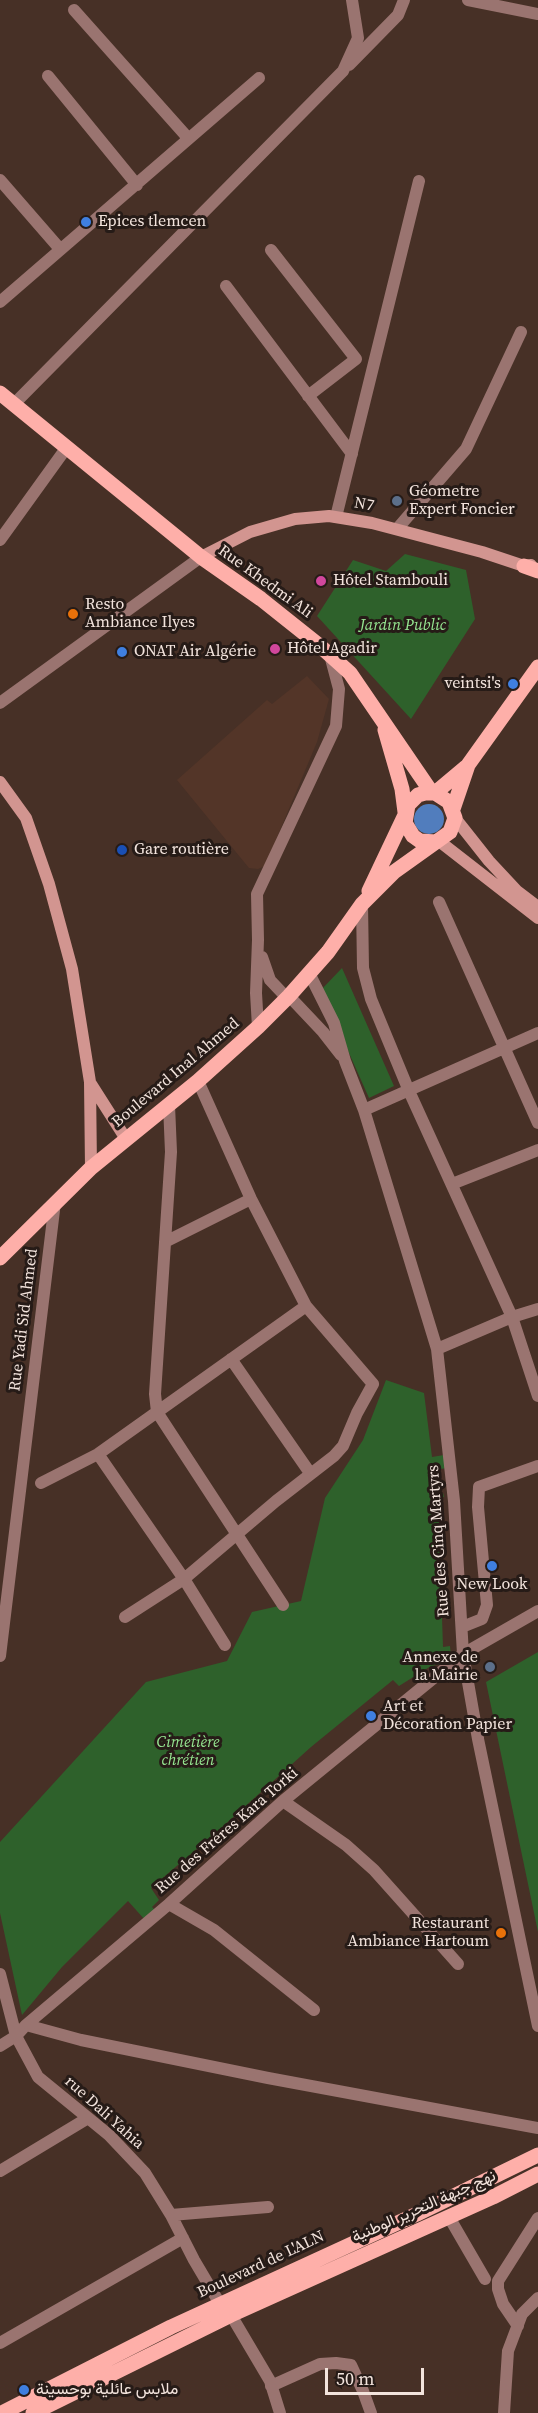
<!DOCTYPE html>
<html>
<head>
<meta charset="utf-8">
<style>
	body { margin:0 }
	#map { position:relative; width:538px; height:2413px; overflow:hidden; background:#473026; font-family:"Source Serif 4",serif }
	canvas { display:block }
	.scale { position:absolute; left:325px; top:2368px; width:99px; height:27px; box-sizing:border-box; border:3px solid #f3e4dd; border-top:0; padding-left:8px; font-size:18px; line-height:21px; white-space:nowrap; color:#f3e4dd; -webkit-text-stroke:4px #261b17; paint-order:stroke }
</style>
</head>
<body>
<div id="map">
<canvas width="538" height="2413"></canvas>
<div class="scale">50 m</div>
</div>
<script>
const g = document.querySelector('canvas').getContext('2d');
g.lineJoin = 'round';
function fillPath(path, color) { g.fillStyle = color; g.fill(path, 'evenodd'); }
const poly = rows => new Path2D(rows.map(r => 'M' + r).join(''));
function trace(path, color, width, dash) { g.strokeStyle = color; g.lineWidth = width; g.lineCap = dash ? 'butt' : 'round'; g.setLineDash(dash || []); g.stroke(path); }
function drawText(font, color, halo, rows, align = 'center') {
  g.font = font + ' "Source Serif 4",Vazirmatn,serif'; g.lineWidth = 6; g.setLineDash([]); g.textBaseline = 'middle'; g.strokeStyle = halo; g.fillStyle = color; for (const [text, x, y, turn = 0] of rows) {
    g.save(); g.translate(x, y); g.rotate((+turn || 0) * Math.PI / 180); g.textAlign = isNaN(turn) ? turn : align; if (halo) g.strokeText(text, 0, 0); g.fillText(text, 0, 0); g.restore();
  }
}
fillPath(poly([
	[307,676,329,699,317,742,265,866,258,869,249,868,177,780,267,700,272,704]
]), '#533528');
fillPath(poly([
	[405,554,466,570,475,619,411,719,317,616,353,560,386,571],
	[342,968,394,1086,369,1098,321,990],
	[386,1380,424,1393,432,1457,444,1455,447,1468,434,1470,437,1493,443,1493,444,1497,438,1498,443,1647,450,1646,451,1657,441,1664,431,1666,399,1686,393,1680,311,1747,220,1829,151,1888,159,1900,152,1907,156,1911,145,1920,128,1901,62,1967,22,2015,0,1913,0,1842,146,1682,227,1661,252,1612,301,1601,325,1498,363,1440],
	[538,1652,538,1932,486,1682]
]), '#2e612b');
fillPath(poly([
	'414 819a15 15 0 1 1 30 0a15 15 0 1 1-30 0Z'
]), '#517dbd');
trace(poly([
	[468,0,538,14],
	[74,10,188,138],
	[349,65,398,15,404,0],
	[48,76,137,185],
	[0,180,60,249],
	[271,250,356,359,308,396],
	[226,286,352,454],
	[0,302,259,78],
	[14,404,343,71,358,38,352,0],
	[336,517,419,181],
	[397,529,466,449,521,332],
	[0,540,67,447],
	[0,703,201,557],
	[439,902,538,1123],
	[362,904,363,968,371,999,409,1091,512,1317,538,1396],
	[262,957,270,980,287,998],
	[309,973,334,1023,345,1061,364,1110,437,1349,454,1501,463,1654,478,1739,538,2026],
	[289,996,323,1032,341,1055],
	[258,1027,256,993,258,940,257,894,336,726,339,689,330,655],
	[169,1105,171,1152,155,1394,157,1412,283,1605],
	[364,1110,538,1033],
	[452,1184,538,1150],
	[165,1242,251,1199],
	[437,1349,512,1317,538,1309],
	[231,1359,310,1473],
	[98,1454,184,1579,225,1645],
	[41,1483,98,1454,306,1306],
	[125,1617,184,1579,276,1501,334,1456,343,1446,357,1413,373,1384,306,1306,251,1199,198,1081],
	[462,1627,482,1619,487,1605,478,1507,479,1487,538,1466],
	[0,1656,55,1202],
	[283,1801,346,1845,374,1870,458,1964],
	[169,1904,214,1930,314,2010],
	[0,1974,16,2036,38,2077,109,2135,145,2173,171,2215,194,2260,220,2304,231,2315,270,2381,280,2413],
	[26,2025,81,2040,268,2078,538,2128],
	[0,2046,16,2036,26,2025,169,1904,283,1801,463,1654,538,1611],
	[0,2171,88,2118],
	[171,2215,268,2207],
	[449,2217,485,2279],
	[518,2326,503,2304,498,2289,498,2281,538,2218],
	[0,2343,183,2238],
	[271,2386,320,2364,336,2363,351,2365,363,2391,371,2413],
	[504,2413,508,2351,522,2314,538,2298]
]), '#9a7470', 12);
trace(poly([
	[201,557,250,532,295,519,329,516,372,523,482,552,524,566,531,565],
	[0,782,26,818,49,884,72,969,90,1082,91,1168],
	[455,818,489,861,517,891,538,907],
	[439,841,538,918],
	[91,1084,126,1139]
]), '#d29590', 12);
trace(poly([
	[0,393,201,557,261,599,320,646,350,673,432,793],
	[524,566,538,571],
	[385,730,402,789,405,812],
	[435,793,466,767],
	[453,809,468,765,538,667],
	[369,891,405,815],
	[0,1258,91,1168,198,1081,258,1027,289,996,328,952,362,904,394,872,450,832,455,818,449,802,435,793,425,793,418,795,408,805,405,823,413,836,420,841,436,842],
	[2,2413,171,2327,417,2214,538,2155],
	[33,2413,231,2315,493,2197,538,2174]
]), '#feafa9', 15);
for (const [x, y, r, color] of [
	[86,222,6,"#3f7fe0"],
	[397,501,6,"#5c6f8a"],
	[321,581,6,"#d1479c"],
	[73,614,6,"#e8710a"],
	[275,649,6,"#d1479c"],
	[122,652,6,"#3f7fe0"],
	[513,684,6,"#3f7fe0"],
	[122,850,6,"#1a4fb4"],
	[492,1566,6,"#3f7fe0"],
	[490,1667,6,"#5c6f8a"],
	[371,1716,6,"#3f7fe0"],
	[501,1933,6,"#e8710a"],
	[24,2390,6,"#3f7fe0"]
]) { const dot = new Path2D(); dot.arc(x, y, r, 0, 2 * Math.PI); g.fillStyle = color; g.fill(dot); trace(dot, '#261b17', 2); }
drawText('16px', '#f3e4dd', '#261b17', [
	["Epices tlemcen",98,222],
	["Géometre",409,492],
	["Expert Foncier",409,510],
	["Hôtel Stambouli",333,581],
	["Resto",85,605],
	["Ambiance Ilyes",85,623],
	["Hôtel Agadir",287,649],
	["ONAT Air Algérie",134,652],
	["veintsi's",501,684,"right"],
	["Gare routière",134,850],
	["New Look",492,1585,"center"],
	["Annexe de",478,1658,"right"],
	["la Mairie",478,1676,"right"],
	["Art et",383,1707],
	["Décoration Papier",383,1725],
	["Restaurant",489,1924,"right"],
	["Ambiance Hartoum",489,1942,"right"],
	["ملابس عائلية بوحسينة",36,2390]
], 'left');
drawText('16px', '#f3e4dd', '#261b17', [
	["N7",364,505,10],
	["Rue Khedmi Ali",265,582,36],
	["Boulevard Inal Ahmed",176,1073,-40],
	["Rue Yadi Sid Ahmed",24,1320,-83],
	["Rue des Cinq Martyrs",439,1541,-94],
	["Rue des Fréres Kara Torki",227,1831,-41],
	["rue Dali Yahia",104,2113,42],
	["نهج جبهة التحرير الوطنية",424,2207,-24],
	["Boulevard de L'ALN",261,2265,-25]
]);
drawText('italic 16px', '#95e590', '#261b17', [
	["Jardin Public",403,626],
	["Cimetière",188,1743],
	["chrétien",188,1761]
]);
</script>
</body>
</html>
